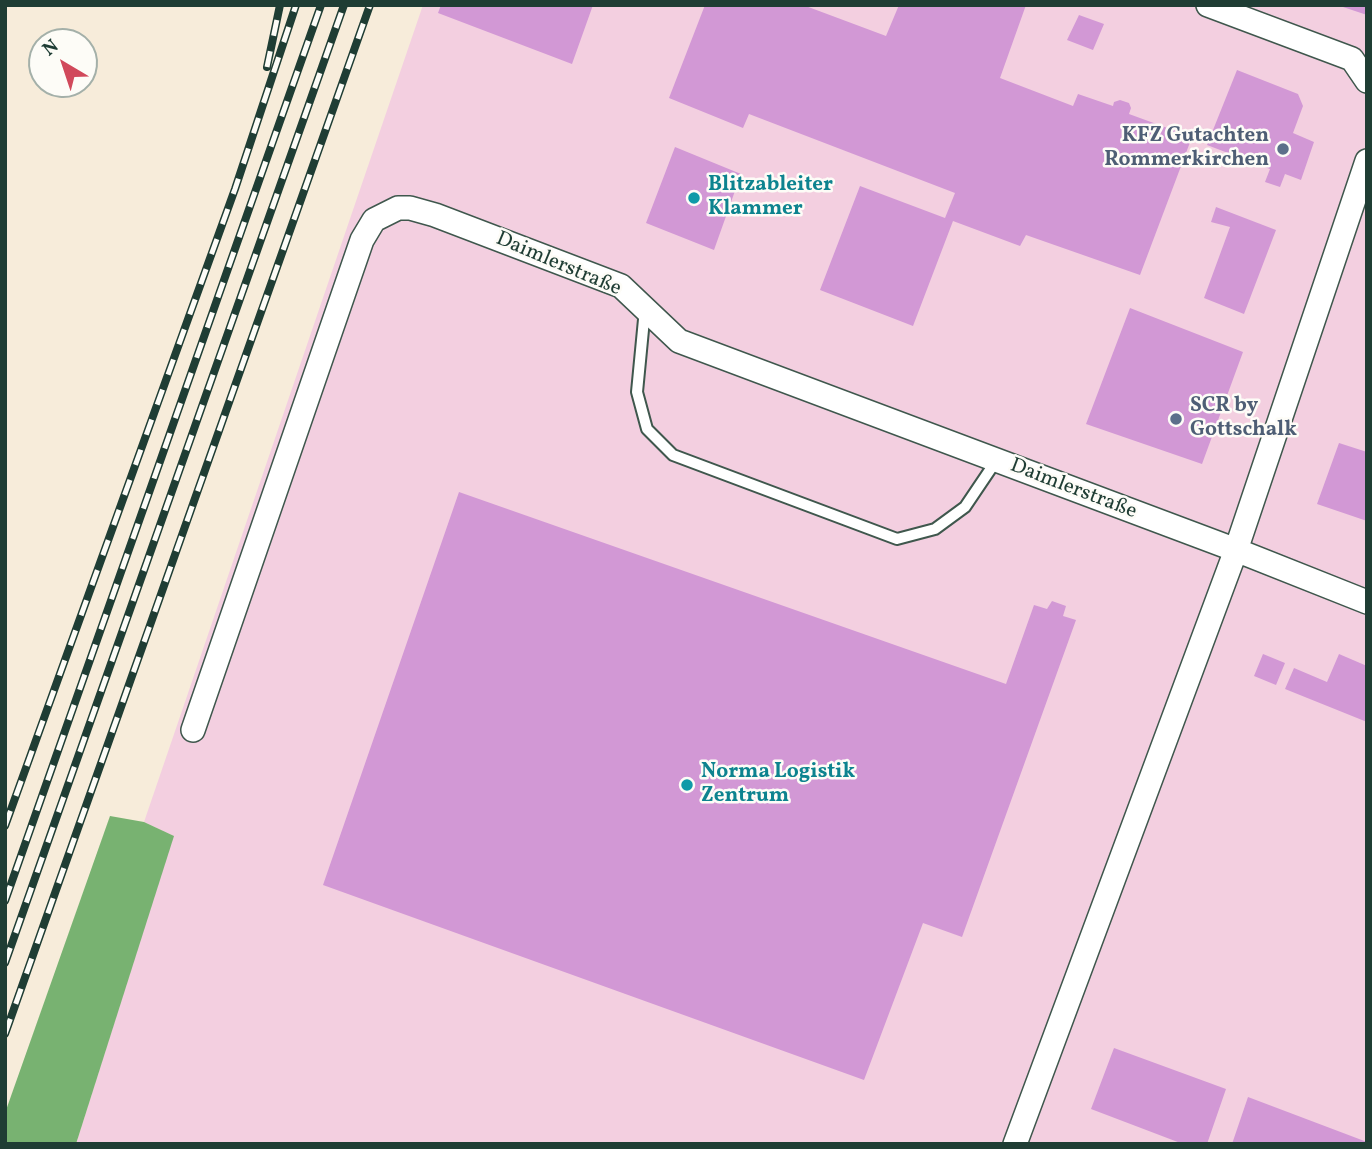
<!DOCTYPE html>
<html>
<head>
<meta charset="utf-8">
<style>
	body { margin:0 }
	#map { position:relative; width:1372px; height:1149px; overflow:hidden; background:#f7ecda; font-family:Vollkorn,serif }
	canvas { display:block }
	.frame { position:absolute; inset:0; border:7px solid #1f3d34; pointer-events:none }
	.north { position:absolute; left:28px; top:28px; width:70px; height:70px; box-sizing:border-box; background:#fdfcf7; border:2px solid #a4b0a9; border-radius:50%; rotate:321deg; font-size:19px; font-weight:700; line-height:28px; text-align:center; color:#1f3d34 }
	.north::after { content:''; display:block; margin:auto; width:24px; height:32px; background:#d1495b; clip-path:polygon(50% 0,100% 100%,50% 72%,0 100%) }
</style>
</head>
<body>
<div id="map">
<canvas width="1372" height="1149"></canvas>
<div class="frame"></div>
<div class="north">N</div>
</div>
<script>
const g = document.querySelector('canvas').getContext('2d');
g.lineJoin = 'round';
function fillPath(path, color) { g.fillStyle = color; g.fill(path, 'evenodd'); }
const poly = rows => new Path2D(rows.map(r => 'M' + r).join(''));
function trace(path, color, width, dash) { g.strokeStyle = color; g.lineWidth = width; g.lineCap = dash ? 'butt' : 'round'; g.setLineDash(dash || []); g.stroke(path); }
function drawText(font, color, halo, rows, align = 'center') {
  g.font = font + ' Vollkorn,serif'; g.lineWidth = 5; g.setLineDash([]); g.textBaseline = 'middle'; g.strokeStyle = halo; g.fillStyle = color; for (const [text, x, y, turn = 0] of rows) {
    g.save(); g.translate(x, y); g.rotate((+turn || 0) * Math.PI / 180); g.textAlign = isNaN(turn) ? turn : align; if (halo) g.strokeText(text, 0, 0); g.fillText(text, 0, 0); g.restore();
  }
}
fillPath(poly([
	[423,5,1367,5,1367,1144,76,1144,173,836,144,822]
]), '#f3cfe0');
fillPath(poly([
	[110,816,144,822,174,836,76,1144,5,1144,5,1113]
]), '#78b271');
fillPath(poly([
	[441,5,593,5,572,64,438,13],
	[705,5,803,5,886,36,899,5,1026,5,1000,78,1073,106,1078,94,1113,106,1114,102,1120,100,1129,103,1131,108,1129,114,1192,137,1140,275,1026,235,1020,246,953,221,913,326,820,290,860,186,945,218,955,193,749,114,743,128,669,98],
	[1340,5,1367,5,1367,15,1340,6],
	[1079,15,1104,24,1093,50,1067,40],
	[1237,70,1298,94,1303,106,1293,133,1314,142,1301,180,1285,174,1280,187,1265,182,1270,169,1207,145],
	[675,147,741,174,714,250,646,223],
	[1216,207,1276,230,1244,314,1204,298,1230,227,1211,222],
	[1130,308,1243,352,1202,464,1086,424],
	[1339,443,1367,452,1367,521,1317,504],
	[459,492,1006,684,1034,605,1047,609,1052,601,1066,606,1063,616,1076,620,962,937,923,923,864,1080,323,885],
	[1263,654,1285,663,1276,685,1254,676],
	[1339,654,1367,666,1367,722,1285,689,1294,668,1327,682],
	[1114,1048,1226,1089,1207,1144,1183,1144,1091,1109],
	[1248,1097,1367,1142,1367,1144,1232,1144]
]), '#d298d5');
const service = poly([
	[645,309,637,392,647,429,673,455,897,539,935,529,965,507,996,461]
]);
const minor = poly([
	[1208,5,1352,59,1367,81],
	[193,730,362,240,374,220,398,208,410,208,435,215,621,286,679,341,1236,550,1367,602],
	[1015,1144,1236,550,1367,161]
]);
trace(service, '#3f574d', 14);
trace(minor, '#3f574d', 26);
trace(service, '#fff', 10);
trace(minor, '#fff', 23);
const rail = poly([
	[267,67,280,5],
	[5,826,235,189,296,5],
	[5,901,321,5],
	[5,963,344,5],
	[5,1034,370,5]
]);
trace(rail, '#1f3d34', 8);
trace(rail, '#fdfcf7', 5, [16]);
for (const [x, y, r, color] of [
	[1283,149,7,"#5c6f8a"],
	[694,198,7,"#0f9aa8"],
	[1176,419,7,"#5c6f8a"],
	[687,785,7,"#0f9aa8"]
]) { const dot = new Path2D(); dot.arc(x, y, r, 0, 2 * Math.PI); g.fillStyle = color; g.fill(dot); trace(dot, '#fdfcf7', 2.5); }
drawText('bold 21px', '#4e5e75', '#fdfcf7', [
	["KFZ Gutachten",1269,137],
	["Rommerkirchen",1269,161],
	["SCR by",1190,407,"left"],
	["Gottschalk",1190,431,"left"]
], 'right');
drawText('bold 21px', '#0d838f', '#fdfcf7', [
	["Blitzableiter",708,186],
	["Klammer",708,210],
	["Norma Logistik",701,773],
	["Zentrum",701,797]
], 'left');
drawText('21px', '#1f3d34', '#fdfcf7', [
	["Daimlerstraße",558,265,23],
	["Daimlerstraße",1073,490,21]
]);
</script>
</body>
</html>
